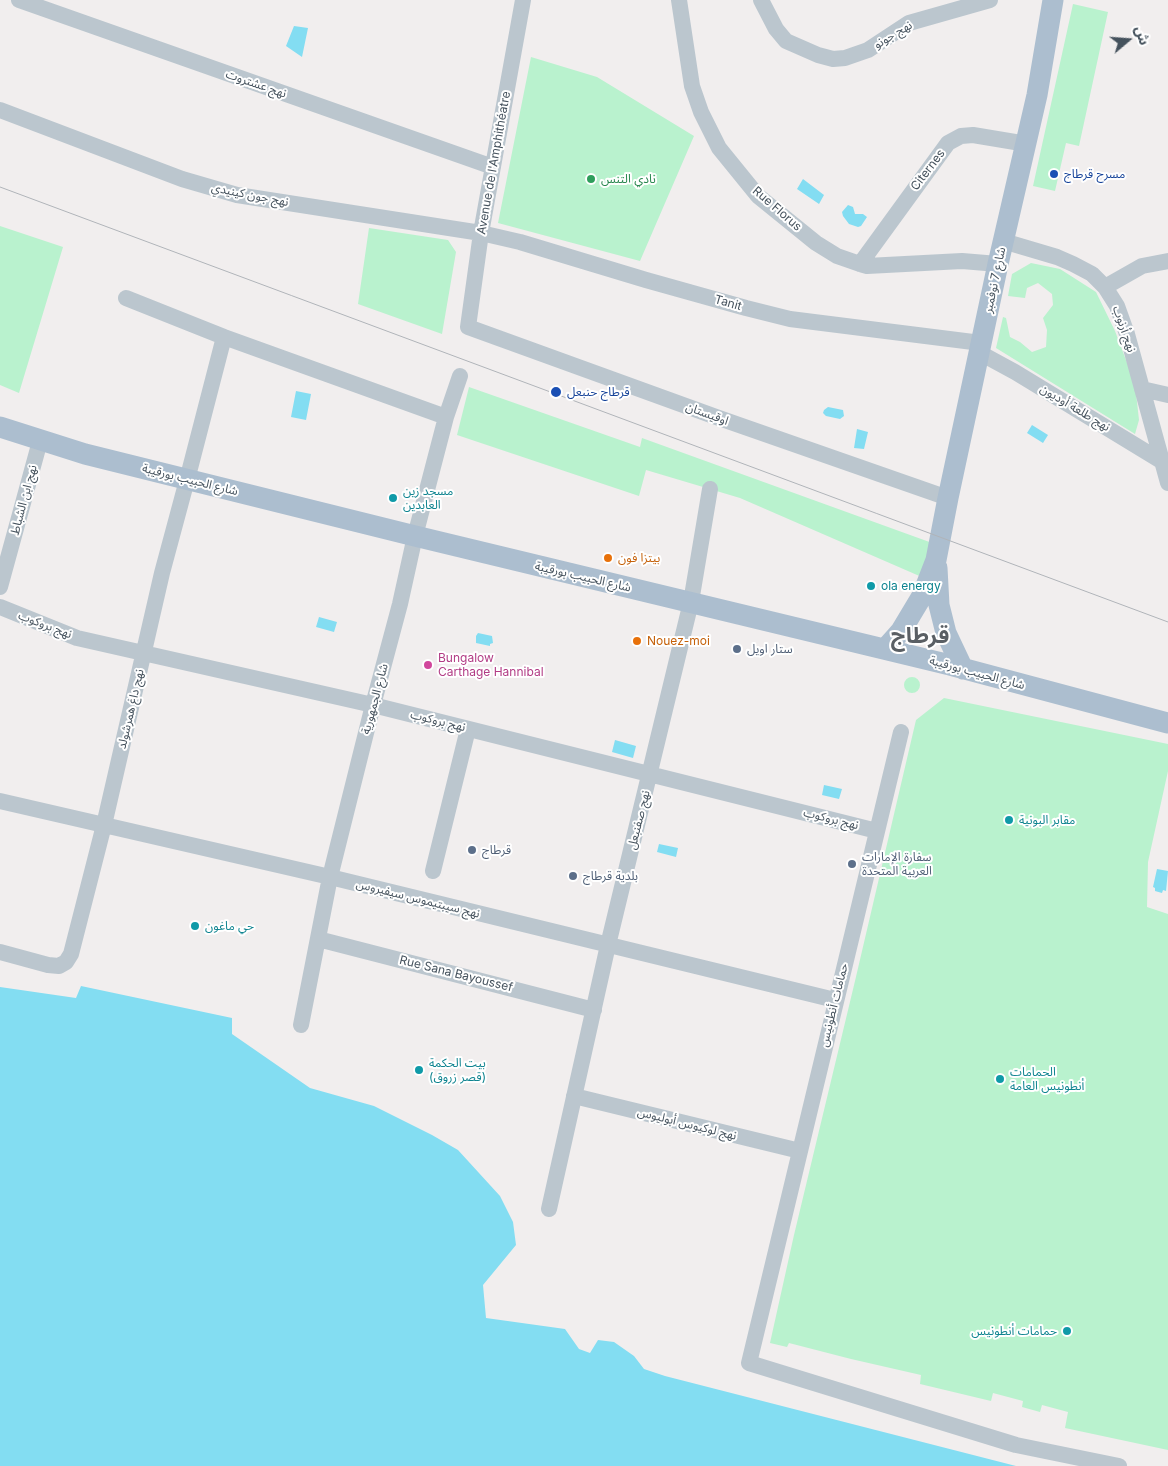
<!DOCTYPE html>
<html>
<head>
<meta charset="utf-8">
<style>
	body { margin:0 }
	#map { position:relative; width:1168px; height:1466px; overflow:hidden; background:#f1eeee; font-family:Inter,"Noto Sans Arabic",sans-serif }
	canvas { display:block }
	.north { position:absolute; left:1103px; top:15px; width:50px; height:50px; -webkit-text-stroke:4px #fff; paint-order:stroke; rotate:72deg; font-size:14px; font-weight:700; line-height:20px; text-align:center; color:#45525d }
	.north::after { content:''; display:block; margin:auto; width:18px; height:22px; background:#45525d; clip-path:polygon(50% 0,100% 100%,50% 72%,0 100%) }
</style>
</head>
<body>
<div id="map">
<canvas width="1168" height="1466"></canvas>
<div class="north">ش</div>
</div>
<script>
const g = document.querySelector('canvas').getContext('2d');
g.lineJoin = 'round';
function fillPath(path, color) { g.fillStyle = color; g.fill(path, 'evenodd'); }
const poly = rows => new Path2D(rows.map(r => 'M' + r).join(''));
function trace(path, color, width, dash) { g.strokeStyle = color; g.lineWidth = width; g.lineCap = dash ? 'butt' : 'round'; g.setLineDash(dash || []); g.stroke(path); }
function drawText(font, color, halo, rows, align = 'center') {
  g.font = font + ' Inter,"Noto Sans Arabic",sans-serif'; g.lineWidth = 4; g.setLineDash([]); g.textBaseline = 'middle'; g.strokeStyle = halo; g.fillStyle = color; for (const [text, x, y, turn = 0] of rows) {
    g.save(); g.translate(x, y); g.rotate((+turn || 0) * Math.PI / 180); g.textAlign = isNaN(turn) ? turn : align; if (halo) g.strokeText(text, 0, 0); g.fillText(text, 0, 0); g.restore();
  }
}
fillPath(poly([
	[1073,4,1108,12,1079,146,1066,143,1055,191,1033,186],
	[531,57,597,77,694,136,640,261,498,223],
	[0,226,63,247,19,393,0,385],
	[369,228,448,240,456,252,442,334,358,304],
	[1031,263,1060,269,1096,292,1115,331,1129,368,1136,393,1139,420,1135,434,996,348,1003,317,1006,318,1010,337,1020,342,1032,352,1046,347,1047,330,1043,318,1053,305,1052,294,1038,283,1027,288,1025,298,1008,296,1012,274],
	[469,387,640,447,642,438,935,544,924,578,740,498,646,470,639,496,457,435],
	'904 685a8 8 0 1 1 16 0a8 8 0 1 1-16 0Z',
	[944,698,1168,744,1168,771,1148,862,1147,907,1168,914,1168,1450,1065,1428,1068,1412,1042,1405,1040,1412,1022,1407,1023,1401,993,1393,991,1401,920,1384,921,1375,851,1359,789,1343,787,1347,770,1343,794,1235,855,981,916,720]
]), '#b9f2ce');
fillPath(poly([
	[294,26,308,28,302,57,286,46],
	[803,179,824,195,819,204,797,189],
	[848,205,853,207,855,214,863,214,867,217,861,226,858,227,849,224,843,216,842,212],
	[296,391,311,394,306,420,291,417],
	[828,407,843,410,844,416,840,419,826,416,823,413,824,410],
	[1032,425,1048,435,1043,443,1027,433],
	[857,429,868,432,864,449,854,448],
	[319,617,337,622,334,632,316,627],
	[478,633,492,636,493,643,490,644,490,646,476,643,476,636],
	[615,740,636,746,633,758,612,752],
	[824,785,842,789,839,799,822,795],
	[659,844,678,848,676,857,657,852],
	[1157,869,1168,871,1166,891,1163,890,1162,893,1155,891,1155,888,1153,887],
	[81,986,232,1018,232,1034,310,1088,374,1106,432,1135,458,1150,500,1196,513,1222,516,1245,483,1285,486,1318,565,1329,579,1349,590,1353,598,1340,614,1342,634,1356,644,1369,665,1376,1016,1466,0,1466,0,987,76,998]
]), '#83ddf2');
trace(poly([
	[19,0,493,167],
	[523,0,481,233,468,327,719,418,948,498],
	[679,0,692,86,701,112,719,148,758,196,816,243,837,256,860,264,867,266,962,261,998,264],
	[761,0,776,29,786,41,818,55,833,59,845,58,868,50,909,23,990,0],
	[0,110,182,179,237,195,481,233,520,242,646,280,746,308,790,319,981,343],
	[1003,241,1057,257,1073,264,1092,274,1105,287,1117,306,1127,334,1168,483],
	[860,264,948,143,961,136,973,135,1027,144],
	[1105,287,1142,266,1168,261],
	[126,298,224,337,446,417],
	[980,353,1015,372,1166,464],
	[1142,389,1168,395],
	[0,587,40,441],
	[0,607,77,638,373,705,877,831],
	[901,732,749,1363,1016,1445,1119,1466],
	[0,801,330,877,835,1000],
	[433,871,468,729],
	[318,939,594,1010],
	[0,952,48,965,59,966,66,962,71,954,104,825,162,573,187,480,224,337],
	[301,1025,330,877,373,705,400,604,415,536,446,417,460,376],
	[574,1096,800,1151],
	[549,1209,608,945,691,602,710,489]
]), '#bbc6ce', 16);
trace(poly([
	[0,427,85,454,415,536,950,665,1168,723],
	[937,568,939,605,946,633,963,669],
	[885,649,901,631,922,596,936,560,948,498,998,264,1037,95,1053,0]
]), '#acbecf', 21);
trace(poly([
	[0,187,1168,622]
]), '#b0b4b9', 1);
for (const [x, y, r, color] of [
	[1054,174,5,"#1a4fb4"],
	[591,179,5,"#2e9e5b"],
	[556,392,6,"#1a4fb4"],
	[393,498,5,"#0f9aa8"],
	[608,558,5,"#e8710a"],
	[871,586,5,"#0f9aa8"],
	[637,641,5,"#e8710a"],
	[737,649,5,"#5c6f8a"],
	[428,665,5,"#d1479c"],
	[1009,820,5,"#0f9aa8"],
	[472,850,5,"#5c6f8a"],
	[852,864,5,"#5c6f8a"],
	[573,876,5,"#5c6f8a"],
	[195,926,5,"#0f9aa8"],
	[419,1070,5,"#0f9aa8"],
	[1000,1079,5,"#0f9aa8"],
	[1067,1331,5,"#0f9aa8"]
]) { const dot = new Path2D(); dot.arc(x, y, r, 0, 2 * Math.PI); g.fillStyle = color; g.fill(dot); trace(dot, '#fff', 2); }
drawText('12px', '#45525d', '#fff', [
	["نهج جونو",893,35,-31],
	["نهج عشتروت",256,84,19],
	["Avenue de l'Amphithéatre",494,163,-80],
	["Citernes",928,170,-53],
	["نهج جون كينيدي",250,195,11],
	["Rue Florus",777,209,41],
	["شارع 7 نوفمبر",995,280,-78],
	["Tanit",728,303,16],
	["نهج أرنوب",1124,329,71],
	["نهج طلعة أوديون",1075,408,31],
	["اوقيستان",707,414,20],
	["شارع الحبيب بورقيبة",190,480,14],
	["نهج ابن الشباط",24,500,-75],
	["شارع الحبيب بورقيبة",583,577,13],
	["نهج بروكوب",45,625,21],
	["شارع الحبيب بورقيبة",977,673,15],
	["شارع الجمهورية",375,699,-75],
	["نهج داغ همرشولد",131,709,-77],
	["نهج بروكوب",438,721,14],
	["نهج بروكوب",831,819,14],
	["نهج صفنبعل",639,820,-76],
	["نهج سيبتيموس سيفيروس",418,899,14],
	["Rue Sana Bayoussef",456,974,14],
	["حمامات أنطونيس",834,1005,-76],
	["نهج لوكيوس أبوليوس",687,1124,14]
]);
drawText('12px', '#164399', '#fff', [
	["مسرح قرطاج",1064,174],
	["قرطاج حنبعل",567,392]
], 'left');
drawText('12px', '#27864d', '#fff', [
	["نادي التنس",601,179]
], 'left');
drawText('12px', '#0d838f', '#fff', [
	["مسجد زين",403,491],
	["العابدين",403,505],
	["ola energy",881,586],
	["مقابر البونية",1019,820],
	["حي ماغون",205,926],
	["بيت الحكمة",429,1063],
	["(قصر زروق)",429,1077],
	["الحمامات",1010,1072],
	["أنطونيس العامة",1010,1086],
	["حمامات أنطونيس",1057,1331,"right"]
], 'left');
drawText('12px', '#c56008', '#fff', [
	["بيتزا فون",618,558],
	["Nouez-moi",647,641]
], 'left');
drawText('12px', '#4e5e75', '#fff', [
	["ستار اويل",747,649],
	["قرطاج",482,850],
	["سفارة الإمارات",862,857],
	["العربية المتحدة",862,871],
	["بلدية قرطاج",583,876]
], 'left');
drawText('12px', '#b23c85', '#fff', [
	["Bungalow",438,658],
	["Carthage Hannibal",438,672]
], 'left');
drawText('bold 22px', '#5a5f64', '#fff', [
	["قرطاج",920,636]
]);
</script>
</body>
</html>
